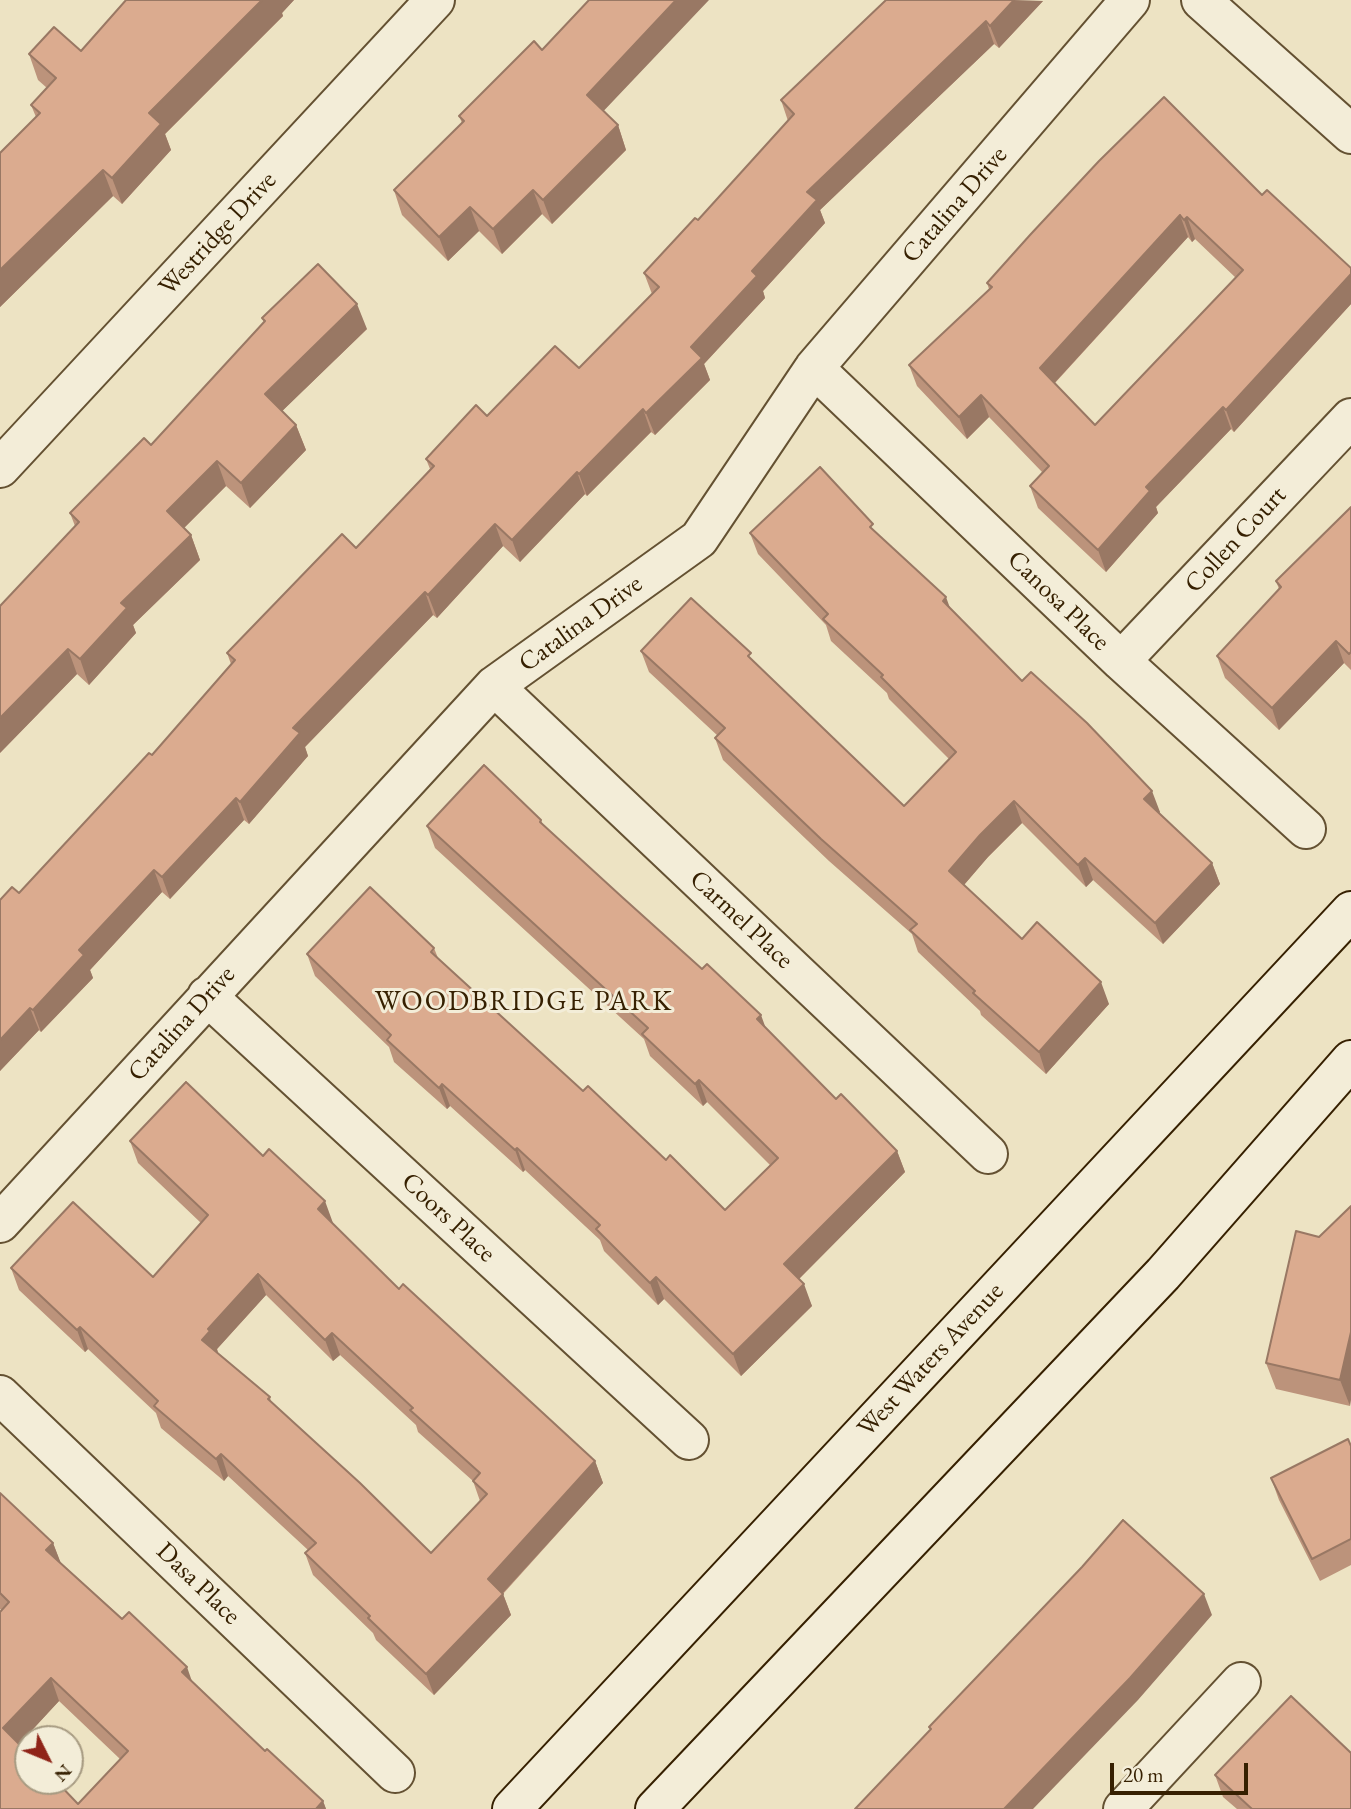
<!DOCTYPE html>
<html>
<head>
<meta charset="utf-8">
<style>
	body { margin:0 }
	#map { position:relative; width:1351px; height:1809px; overflow:hidden; background:#ede3c3; font-family:"EB Garamond",serif }
	canvas { display:block }
	.north { position:absolute; left:14px; top:1725px; width:70px; height:70px; box-sizing:border-box; background:#f3edd8; border:2px solid #a79b82; border-radius:50%; rotate:133deg; font-size:19px; font-weight:700; line-height:28px; text-align:center; color:#362001 }
	.north::after { content:''; display:block; margin:auto; width:24px; height:32px; background:#8f2418; clip-path:polygon(50% 0,100% 100%,50% 72%,0 100%) }
	.scale { position:absolute; left:1110px; top:1763px; width:138px; height:32px; box-sizing:border-box; border:4px solid #362001; border-top:0; padding-left:9px; font-size:21px; line-height:24px; white-space:nowrap; color:#362001; -webkit-text-stroke:5px #f3edd8; paint-order:stroke }
</style>
</head>
<body>
<div id="map">
<canvas width="1351" height="1809"></canvas>
<div class="north">N</div>
<div class="scale">20 m</div>
</div>
<script>
const g = document.querySelector('canvas').getContext('2d');
g.lineJoin = 'round';
const poly = rows => new Path2D(rows.map(r => 'M' + r).join(''));
function trace(path, color, width, dash) { g.strokeStyle = color; g.lineWidth = width; g.lineCap = dash ? 'butt' : 'round'; g.setLineDash(dash || []); g.stroke(path); }
function fillPath(path, color) { g.fillStyle = color; g.fill(path, 'evenodd'); }
function drawText(font, color, halo, rows, align = 'center') {
  g.font = font + ' "EB Garamond",serif'; g.lineWidth = 6; g.setLineDash([]); g.textBaseline = 'middle'; g.strokeStyle = halo; g.fillStyle = color; for (const [text, x, y, turn = 0] of rows) {
    g.save(); g.translate(x, y); g.rotate((+turn || 0) * Math.PI / 180); g.textAlign = isNaN(turn) ? turn : align; if (halo) g.strokeText(text, 0, 0); g.fillText(text, 0, 0); g.restore();
  }
}
const minor = poly([
	[1201,0,1351,134],
	[814,368,1121,661,1306,829],
	[0,468,435,0],
	[1121,661,1351,418],
	[494,686,988,1154],
	[207,996,689,1440],
	[0,1223,494,686,699,539,814,368,1130,0],
	[0,1395,395,1773],
	[1123,1809,1241,1682]
]);
const secondary = poly([
	[512,1809,1351,911],
	[655,1809,1163,1274,1351,1060]
]);
trace(minor, '#645132', 42);
trace(secondary, '#362001', 42);
trace(minor, '#f3edd8', 38);
trace(secondary, '#f3edd8', 38);
fillPath(poly([
	[126,0,294,0,282,13,283,16,165,134,171,150,122,204,113,196,0,307,0,153,36,117,31,105,47,88,38,80,29,54,81,51],
	[886,0,1043,1,999,48,994,44,820,210,825,223,763,291,765,298,704,364,710,380,655,435,651,432,587,496,585,494,520,562,503,546,437,618,433,615,305,747,308,756,249,824,244,820,170,899,162,892,90,970,93,978,41,1032,39,1030,0,1071,0,900,19,893,152,755,231,664,227,653,356,548,430,469,426,459,487,416,579,368,652,294,644,273,698,220,788,121,781,100],
	[603,111,618,125,626,150,552,224,542,214,502,254,479,231,448,261,402,215,394,190,462,123,459,116],
	[1262,195,1351,268,1351,304,1234,432,1231,429,1156,507,1158,513,1106,572,1038,508,1030,486,1042,472,989,417,967,439,917,386,909,365,989,289,987,283,1030,235],
	[1188,237,1192,242,1195,239,1236,278,1095,425,1055,383],
	[262,318,367,329,282,411,296,425,306,450,250,508,226,486,184,528,191,535,200,560,133,625,136,633,89,685,77,674,0,753,75,526,70,513,151,445,264,323],
	[1351,507,1351,670,1344,663,1279,730,1225,678,1217,656,1279,589,1276,581],
	[876,532,1022,681,1160,812,1159,814,1212,863,1220,884,1163,944,1093,880,1086,887,1022,823,988,857,964,885,1022,939,1109,1004,1046,1074,981,1015,980,1011,918,952,912,934,829,861,723,760,715,738,718,736,649,672,641,651,754,662,904,806,949,759,889,699,887,693,831,641,826,625,758,554,750,533],
	[541,820,543,825,766,1028,836,1099,897,1151,905,1172,799,1279,812,1306,741,1376,664,1299,658,1305,604,1251,600,1240,525,1170,523,1172,450,1106,447,1109,394,1062,389,1047,315,976,307,954,434,948,438,958,583,1091,725,1210,770,1165,707,1102,703,1106,650,1056,644,1039,435,848,427,826],
	[130,1141,333,1223,332,1224,399,1289,595,1461,603,1483,503,1594,511,1615,434,1695,376,1640,373,1633,313,1575,305,1553,308,1550,228,1476,224,1481,161,1428,156,1413,88,1349,85,1352,19,1290,11,1268,153,1277,201,1223,138,1163],
	[266,1295,333,1361,340,1355,416,1425,418,1432,473,1481,480,1501,431,1553,271,1402,270,1397,218,1353,217,1349],
	[1319,1237,1350,1406,1276,1389,1266,1363],
	[1351,1446,1351,1565,1320,1581,1279,1500,1271,1478],
	[0,1493,53,1543,60,1562,192,1681,265,1751,323,1801,326,1809,0,1809,2,1610,0,1609],
	[59,1701,120,1759,78,1804,19,1744],
	[1215,1775,1351,1809,1237,1809,1223,1797]
]), '#bc937b');
fillPath(poly([
	[262,0,294,0,282,13,283,16,165,134,171,150,122,204,112,178,149,113],
	[676,0,709,0,596,119,587,95],
	[1014,0,1043,1,999,48,990,26],
	[986,21,994,44,820,210,825,223,763,291,765,298,704,364,710,380,655,435,646,413,691,347,807,192],
	[618,125,626,150,552,224,543,200],
	[103,170,113,196,0,307,0,270],
	[533,190,542,214,502,254,493,229],
	[470,207,479,231,448,261,439,237],
	[1180,215,1188,237,1048,390,1040,368],
	[1187,217,1195,239,1192,242,1184,220],
	[1351,274,1351,304,1234,432,1226,410],
	[357,304,367,329,274,419,265,394],
	[981,395,989,417,967,439,959,417],
	[1223,407,1231,429,1156,507,1158,513,1106,572,1098,550,1146,487],
	[643,409,651,432,587,496,579,474],
	[296,425,306,450,250,508,241,483],
	[217,461,226,486,176,536,167,511],
	[577,472,585,494,520,562,512,540],
	[495,524,503,546,437,618,428,595],
	[191,535,200,560,133,625,136,633,89,685,80,659,121,603],
	[425,592,433,615,305,747,308,756,249,824,240,802,293,728],
	[946,597,954,619,943,601],
	[1336,641,1344,663,1279,730,1272,708],
	[68,649,77,674,0,753,0,718],
	[1152,791,1160,812,1152,821,1144,799],
	[236,798,244,820,170,899,162,877],
	[1014,801,1022,823,988,857,957,893,949,871,980,835],
	[1085,858,1093,880,1086,887,1078,865],
	[1212,863,1220,884,1163,944,1155,923],
	[154,870,162,892,90,970,93,978,41,1032,33,1010,79,950],
	[1101,982,1109,1004,1046,1074,1039,1052],
	[30,1008,39,1030,0,1071,0,1040],
	[761,1015,769,1037,757,1019],
	[699,1080,707,1102,703,1106,695,1084],
	[442,1084,450,1106,447,1109,439,1088],
	[517,1148,525,1170,523,1172,515,1150],
	[897,1151,905,1172,792,1286,784,1264],
	[325,1201,333,1223,326,1231,318,1209],
	[258,1274,266,1295,217,1349,218,1353,202,1340,208,1329],
	[656,1277,664,1299,658,1305,650,1283],
	[804,1284,812,1306,741,1376,733,1354],
	[80,1327,88,1349,85,1352,77,1330],
	[1351,1332,1351,1400,1350,1406,1340,1380],
	[332,1333,340,1355,333,1361,325,1340],
	[221,1454,228,1476,224,1481,216,1459],
	[595,1461,603,1483,501,1595,503,1594,511,1615,434,1695,426,1674,488,1579],
	[53,1543,62,1566,46,1550],
	[1204,1594,1212,1615,1138,1700,1033,1809,1004,1809],
	[187,1667,195,1690,182,1672],
	[51,1678,59,1701,12,1752,3,1728],
	[323,1801,326,1809,316,1809]
]), '#997864');
const building = poly([
	[126,0,262,0,149,113,161,124,112,178,103,170,0,270,0,153,40,113,31,105,56,78,29,54,54,27,81,51,126,0],
	[589,0,676,0,587,95,618,125,543,200,533,190,493,229,470,207,439,237,394,190,464,121,459,116,534,41,542,50,589,0],
	[886,0,1014,0,990,26,986,21,807,192,817,200,752,271,757,276,691,347,702,358,646,413,643,409,579,474,577,472,512,540,495,524,428,595,425,592,293,728,300,733,240,802,236,798,162,877,154,870,79,950,84,955,33,1010,30,1008,0,1040,0,900,12,887,19,893,149,753,152,755,235,660,227,653,342,534,356,548,434,466,426,459,476,405,487,416,555,346,579,368,659,287,644,273,695,218,698,220,794,114,781,100,886,0],
	[1164,97,1262,195,1267,190,1351,268,1351,274,1226,410,1223,407,1146,487,1150,491,1098,550,1030,486,1049,466,981,395,959,417,909,365,992,287,987,283,1030,235,1099,161,1164,97],
	[1180,215,1184,220,1187,217,1243,270,1095,425,1040,368,1180,215],
	[318,264,357,304,265,394,296,425,241,483,217,461,167,511,191,535,121,603,127,608,80,659,68,649,0,718,0,606,79,522,70,513,144,438,151,445,265,321,262,318,318,264],
	[820,467,873,524,870,527,946,597,943,601,1022,681,1031,672,1087,723,1152,791,1144,799,1212,863,1155,923,1085,858,1078,865,1014,801,980,835,949,871,1022,939,1037,922,1101,982,1039,1052,973,993,975,991,910,930,917,924,821,839,715,738,725,728,641,651,691,598,751,653,748,656,904,806,908,802,956,752,881,677,883,675,823,619,828,614,750,533,820,467],
	[1351,507,1351,652,1349,654,1336,641,1272,708,1217,656,1281,587,1276,581,1351,507],
	[484,765,541,820,540,822,622,897,702,969,707,964,761,1015,757,1019,836,1099,841,1094,897,1151,784,1264,804,1284,733,1354,656,1277,650,1283,596,1229,600,1225,517,1148,515,1150,442,1084,439,1088,387,1040,391,1035,307,954,370,887,434,948,431,952,583,1091,588,1086,666,1160,670,1155,725,1210,778,1158,699,1080,695,1084,642,1034,648,1028,427,826,484,765],
	[186,1082,263,1156,269,1149,325,1201,318,1209,399,1289,403,1284,595,1461,488,1579,503,1594,426,1674,368,1618,370,1616,305,1553,316,1543,221,1454,216,1459,154,1406,158,1401,80,1327,77,1330,11,1268,73,1202,153,1277,208,1215,130,1141,186,1082],
	[258,1274,325,1340,332,1333,413,1408,410,1410,480,1473,473,1481,487,1494,431,1553,360,1483,268,1399,270,1397,202,1340,210,1331,208,1329,258,1274],
	[1351,1206,1351,1332,1340,1380,1266,1363,1296,1231,1319,1237,1351,1206],
	[1348,1439,1351,1446,1351,1539,1312,1559,1271,1478,1348,1439],
	[0,1493,53,1543,46,1550,122,1619,129,1612,187,1667,182,1672,265,1751,267,1749,323,1801,316,1809,0,1809,0,1612,9,1602,0,1593,0,1493],
	[51,1678,128,1751,78,1804,56,1781,28,1781,28,1753,3,1728,51,1678],
	[1123,1520,1204,1594,1130,1678,1004,1809,855,1809,931,1729,929,1727,1082,1567,1123,1520],
	[1291,1696,1351,1753,1351,1809,1252,1809,1215,1775,1291,1696]
]);
fillPath(building, '#dbab8f');
trace(building, '#997864', 2);
drawText('26px', '#362001', '#f3edd8', [
	["Catalina Drive",955,205,-49],
	["Westridge Drive",218,234,-47],
	["Collen Court",1236,540,-47],
	["Canosa Place",1058,601,44],
	["Catalina Drive",581,624,-36],
	["Carmel Place",741,920,43],
	["Catalina Drive",182,1024,-48],
	["Coors Place",448,1218,43],
	["West Waters Avenue",931,1360,-47],
	["Dasa Place",198,1584,44]
]);
g.letterSpacing = '2px';
drawText('28px', '#362001', '#f3edd8', [
	["WOODBRIDGE PARK",524,1002]
]);
g.letterSpacing = '0px';
</script>
</body>
</html>
